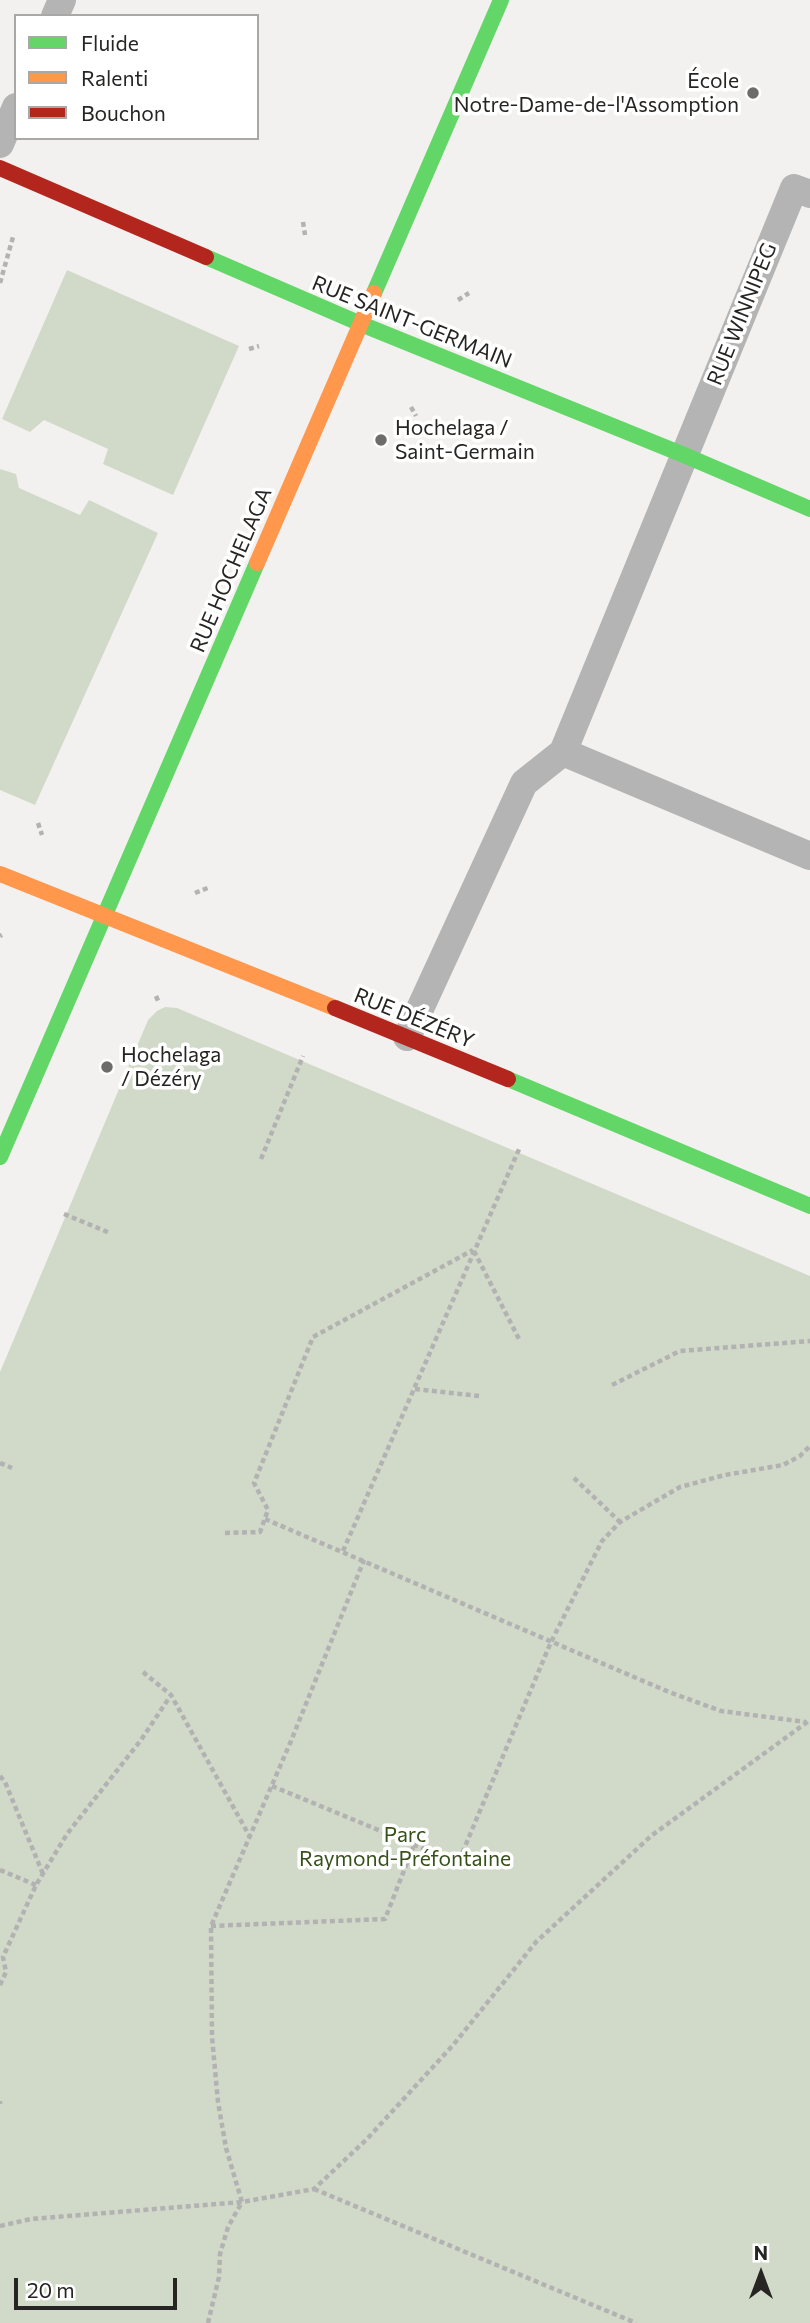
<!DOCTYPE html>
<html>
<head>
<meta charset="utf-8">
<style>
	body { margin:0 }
	#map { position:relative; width:810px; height:2323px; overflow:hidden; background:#f3f1ef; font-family:Commissioner,sans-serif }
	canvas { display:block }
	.legend { position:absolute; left:14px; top:14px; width:245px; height:126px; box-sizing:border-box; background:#fff; border:2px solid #a8a8a7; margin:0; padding:9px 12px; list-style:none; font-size:21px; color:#262524 }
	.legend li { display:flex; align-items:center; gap:14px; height:35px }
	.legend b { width:35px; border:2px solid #a8a8a7 }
	.north { position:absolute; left:726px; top:2239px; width:70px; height:70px; -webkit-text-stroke:5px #fff; paint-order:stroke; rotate:0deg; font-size:19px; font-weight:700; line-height:28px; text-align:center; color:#262524 }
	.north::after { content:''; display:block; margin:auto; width:24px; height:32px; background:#262524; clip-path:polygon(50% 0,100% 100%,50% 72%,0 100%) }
	.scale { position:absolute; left:14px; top:2278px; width:163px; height:32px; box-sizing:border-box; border:4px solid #262524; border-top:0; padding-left:9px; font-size:21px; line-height:24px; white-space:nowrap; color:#262524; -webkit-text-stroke:5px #fff; paint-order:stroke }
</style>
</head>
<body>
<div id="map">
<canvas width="810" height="2323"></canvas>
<ul class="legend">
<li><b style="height:9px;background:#63d668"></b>Fluide</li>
<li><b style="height:9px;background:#ff974d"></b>Ralenti</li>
<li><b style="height:9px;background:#b3261e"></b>Bouchon</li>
</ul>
<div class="north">N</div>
<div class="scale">20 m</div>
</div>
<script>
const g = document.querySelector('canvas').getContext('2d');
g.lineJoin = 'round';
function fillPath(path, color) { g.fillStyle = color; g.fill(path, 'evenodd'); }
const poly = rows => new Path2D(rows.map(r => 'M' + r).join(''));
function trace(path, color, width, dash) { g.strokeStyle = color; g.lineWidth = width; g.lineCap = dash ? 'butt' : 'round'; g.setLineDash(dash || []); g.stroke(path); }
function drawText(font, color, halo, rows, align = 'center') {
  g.font = font + ' Commissioner,sans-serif'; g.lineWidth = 7; g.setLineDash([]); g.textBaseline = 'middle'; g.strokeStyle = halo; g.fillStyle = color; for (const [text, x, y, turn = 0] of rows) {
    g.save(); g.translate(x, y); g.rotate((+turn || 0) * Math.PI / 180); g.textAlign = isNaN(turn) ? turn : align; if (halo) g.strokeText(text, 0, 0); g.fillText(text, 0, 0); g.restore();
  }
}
fillPath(poly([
	[67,270,239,346,173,495,103,464,108,449,44,420,30,432,2,419],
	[0,469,16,474,19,488,80,515,89,500,158,533,35,805,0,790],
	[165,1007,177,1008,810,1276,810,2323,0,2323,0,1372,148,1020,157,1011]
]), '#d1dac8');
trace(poly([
	[303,222,305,235],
	[0,283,13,237],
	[458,300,469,293],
	[249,349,259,346],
	[411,407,416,416],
	[38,823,42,835],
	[195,893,210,887],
	[0,936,2,935],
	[156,996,159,1003],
	[261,1159,303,1056],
	[64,1214,110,1233],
	[474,1251,519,1339],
	[612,1385,680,1351,810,1341],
	[415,1389,479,1396],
	[0,1463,12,1468],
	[574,1478,620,1522],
	[265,1519,669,1692,721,1711,806,1722],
	[225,1533,260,1532,268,1510,254,1483,313,1337,473,1250],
	[343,1551,520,1147],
	[143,1672,171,1695,250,1837],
	[0,1776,5,1782,43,1874],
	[272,1786,458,1863,551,1642,602,1541,620,1522,680,1487,725,1475,783,1465,800,1456,810,1446],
	[0,1870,36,1885],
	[211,1926,385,1919,414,1845],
	[0,1985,6,1972,3,1957,36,1885,67,1834,141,1740,171,1695],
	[0,2101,0,2104],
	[314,2189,636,2323],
	[0,2226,31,2219,242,2202,314,2189,367,2139,454,2044,536,1942,651,1836,810,1720],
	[208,2323,219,2277,220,2254,228,2227,242,2202,226,2148,218,2102,212,2037,211,1926,291,1741,364,1560]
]), '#b2b2b2', 4.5, [5, 3.5]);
trace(poly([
	[55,16,62,0],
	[0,144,16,107],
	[563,752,810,856],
	[407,1037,524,783,563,752,794,188,810,194]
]), '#b4b4b4', 28);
trace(poly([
	[206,257,361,324,684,455,810,509],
	[374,293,501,0],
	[508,1079,810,1206],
	[0,1157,257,563]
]), '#63d668', 16);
trace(poly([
	[257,563,374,293],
	[0,874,335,1008]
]), '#ff974d', 16);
trace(poly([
	[0,168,206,257],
	[335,1008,508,1079]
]), '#b3261e', 16);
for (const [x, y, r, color] of [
	[753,93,7,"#6e6c6b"],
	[381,440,7,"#6e6c6b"],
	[107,1067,7,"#6e6c6b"]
]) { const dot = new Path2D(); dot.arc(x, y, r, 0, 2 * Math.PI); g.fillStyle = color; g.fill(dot); trace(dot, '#fff', 2.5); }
drawText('21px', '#262524', '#fff', [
	["École",739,81,"right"],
	["Notre-Dame-de-l'Assomption",739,105,"right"],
	["Hochelaga /",395,428],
	["Saint-Germain",395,452],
	["Hochelaga",121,1055],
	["/ Dézéry",121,1079]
], 'left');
drawText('21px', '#262524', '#fff', [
	["RUE WINNIPEG",742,314,-68],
	["RUE SAINT-GERMAIN",412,322,22],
	["RUE HOCHELAGA",231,570,-67],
	["RUE DÉZÉRY",414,1018,22]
]);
drawText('21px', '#36501a', '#fff', [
	["Parc",405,1835],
	["Raymond-Préfontaine",405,1859]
]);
</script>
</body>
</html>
